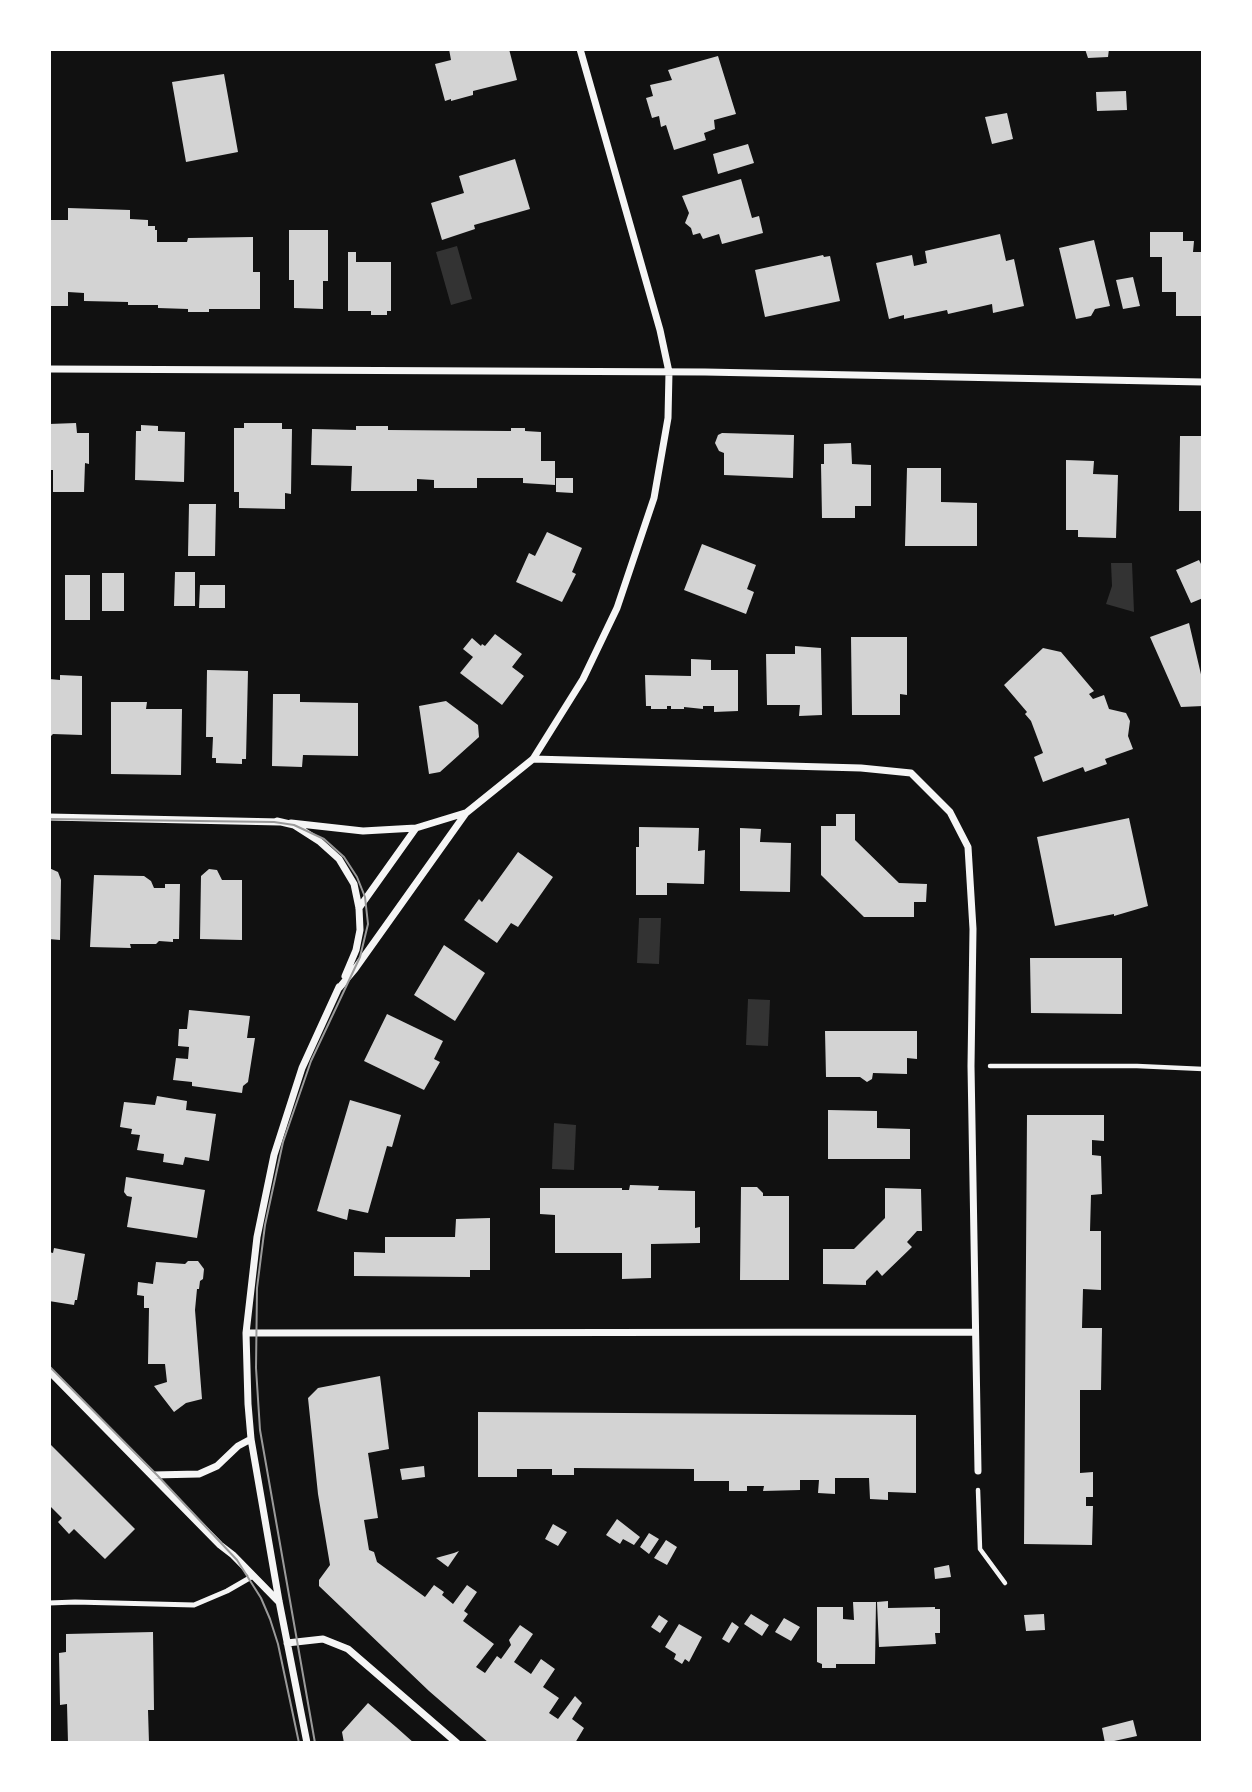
<!DOCTYPE html>
<html>
<head>
<meta charset="utf-8">
<style>
	body { margin:0 }
	#map { position:relative; width:1252px; height:1792px; overflow:hidden; background:#111; font-family:Raleway,sans-serif }
	canvas { display:block }
	.frame { position:absolute; inset:0; border:51px solid #fff; pointer-events:none }
</style>
</head>
<body>
<div id="map">
<canvas width="1252" height="1792"></canvas>
<div class="frame"></div>
</div>
<script>
const g = document.querySelector('canvas').getContext('2d');
g.lineJoin = 'round';
function fillPath(path, color) { g.fillStyle = color; g.fill(path, 'evenodd'); }
const poly = rows => new Path2D(rows.map(r => 'M' + r).join(''));
function trace(path, color, width, dash) { g.strokeStyle = color; g.lineWidth = width; g.lineCap = dash ? 'butt' : 'round'; g.setLineDash(dash || []); g.stroke(path); }
fillPath(poly([
	[457,246,472,299,451,305,436,252],
	[1111,563,1132,563,1134,612,1106,604,1112,586],
	[639,918,661,918,659,964,637,963],
	[748,999,770,1000,768,1046,746,1045],
	[554,1123,576,1125,574,1170,552,1169]
]), '#333');
fillPath(poly([
	[449,49,509,49,517,80,473,91,473,95,451,101,451,99,445,101,435,64,451,60],
	[1085,49,1109,49,1108,57,1088,58],
	[718,56,736,114,714,120,715,129,704,133,706,140,674,150,666,125,661,127,659,116,652,118,646,98,653,96,650,85,672,80,668,70],
	[224,74,238,152,186,162,172,82],
	[1126,91,1127,110,1097,111,1096,92],
	[1007,113,1013,139,992,144,985,117],
	[748,144,754,163,718,174,713,154],
	[515,159,530,209,474,225,475,229,442,240,431,203,464,193,459,176],
	[741,179,752,218,759,216,763,233,722,244,719,234,703,239,700,233,693,235,691,228,685,223,689,213,682,196],
	[68,208,130,210,130,219,148,220,148,226,155,226,155,230,157,230,157,242,187,242,188,238,253,237,253,272,260,272,260,309,209,309,209,312,188,312,188,309,158,308,158,305,128,305,128,302,84,301,84,293,68,292,68,306,49,306,49,220,68,220],
	[289,230,328,230,328,281,323,281,323,309,294,308,294,280,289,280],
	[1150,232,1183,232,1183,241,1194,241,1193,252,1203,252,1203,316,1176,316,1176,292,1162,292,1162,257,1150,257],
	[1000,234,1006,261,1014,259,1024,306,993,313,992,304,948,314,947,310,904,319,904,315,889,319,876,263,912,255,914,266,927,263,925,251],
	[1094,240,1110,306,1095,309,1091,316,1076,319,1059,248],
	[348,252,356,252,356,262,391,262,391,311,387,311,387,315,371,315,371,311,348,311],
	[823,255,824,257,830,256,840,301,765,317,755,270],
	[1133,277,1140,306,1123,309,1116,280],
	[76,423,77,433,89,433,89,464,85,463,84,492,53,492,53,470,49,470,49,424],
	[244,423,282,423,282,429,292,429,291,494,285,493,285,509,239,508,239,492,234,492,234,428,244,428],
	[141,425,158,426,158,431,185,432,184,482,135,480,136,431,141,431],
	[356,426,388,426,388,430,508,431,511,431,511,428,525,428,525,431,541,432,541,461,555,461,555,485,523,483,523,478,477,478,477,488,434,488,434,480,417,479,417,491,351,491,352,466,311,465,312,429,356,430],
	[722,433,794,435,793,478,724,475,724,453,719,451,715,443,718,435],
	[1180,436,1203,436,1203,511,1179,511],
	[851,443,852,464,871,465,871,506,855,506,855,518,822,518,821,464,824,464,824,444],
	[1066,460,1094,461,1093,474,1118,475,1116,538,1078,537,1078,530,1066,530],
	[907,468,941,468,941,502,977,503,977,546,905,546],
	[556,478,573,478,573,493,556,492],
	[189,504,216,504,215,556,188,556],
	[547,532,582,548,572,572,576,574,562,602,516,582,529,553,535,556],
	[702,544,756,565,747,589,754,592,746,614,684,590],
	[1199,560,1203,568,1203,598,1191,603,1176,570],
	[175,572,195,572,195,606,174,606],
	[102,573,124,573,124,611,102,611],
	[65,575,90,575,90,620,65,620],
	[200,585,225,585,225,608,199,608],
	[1189,623,1203,683,1203,706,1181,707,1150,637],
	[495,634,522,654,512,667,524,676,502,705,460,673,473,657,463,649,472,638,481,646,482,644,485,646],
	[851,637,907,637,907,695,900,694,900,715,852,715],
	[795,646,821,648,822,715,799,716,800,705,767,705,766,654,795,654],
	[1043,648,1061,652,1094,691,1089,694,1093,699,1104,695,1109,709,1126,713,1130,721,1128,736,1133,749,1105,759,1107,764,1085,772,1083,767,1043,782,1034,757,1043,753,1031,721,1025,714,1027,712,1004,685],
	[691,659,711,660,711,670,738,670,738,711,714,712,714,706,703,706,703,709,684,707,684,709,671,709,671,706,667,706,667,709,651,709,651,706,646,706,645,675,691,676],
	[207,670,248,671,246,759,242,759,242,764,216,763,216,758,212,758,213,737,206,737],
	[60,675,82,676,82,735,53,734,49,738,49,679,60,680],
	[273,694,300,694,300,702,358,703,358,756,303,755,302,767,272,766],
	[446,701,478,725,479,737,440,772,429,774,419,706],
	[111,702,147,702,146,709,182,709,181,775,111,774],
	[836,814,855,814,855,840,899,883,927,884,926,902,914,902,914,917,864,917,821,875,821,826,836,826],
	[1129,818,1148,906,1114,916,1114,914,1055,926,1037,837],
	[639,827,699,828,698,851,705,850,704,884,667,883,667,895,636,895,636,847,639,847],
	[740,828,761,829,760,842,791,843,790,892,740,891],
	[518,852,553,877,518,927,511,923,497,943,464,920,479,899,482,902],
	[49,868,58,872,61,880,60,940,49,939],
	[209,869,217,870,222,880,242,880,242,940,200,939,201,876],
	[94,875,144,876,151,881,154,888,165,888,165,884,180,884,179,939,173,939,173,942,159,941,156,944,130,944,131,948,90,947],
	[444,945,485,973,455,1021,414,995],
	[1030,958,1122,958,1122,1014,1031,1013],
	[189,1010,250,1016,247,1038,255,1038,248,1082,243,1086,242,1093,192,1086,192,1082,173,1080,176,1058,188,1059,189,1047,178,1046,179,1029,187,1029],
	[387,1014,443,1041,434,1059,440,1062,424,1090,364,1061],
	[825,1031,917,1031,917,1059,907,1058,907,1074,873,1073,872,1079,867,1082,860,1077,826,1077],
	[157,1096,187,1101,186,1110,216,1114,209,1161,185,1157,183,1165,163,1162,164,1154,137,1150,140,1135,131,1134,132,1129,120,1127,124,1102,155,1105],
	[350,1100,401,1115,392,1147,387,1146,368,1213,349,1209,347,1220,317,1211],
	[828,1110,877,1111,877,1128,910,1129,910,1159,828,1159],
	[1027,1115,1104,1115,1104,1141,1092,1140,1092,1155,1101,1156,1102,1194,1091,1195,1090,1231,1101,1231,1101,1290,1083,1289,1082,1328,1102,1328,1101,1390,1080,1390,1080,1473,1093,1472,1093,1497,1086,1497,1086,1506,1093,1506,1092,1545,1024,1544],
	[126,1177,205,1190,197,1238,127,1227,132,1197,127,1196,124,1192],
	[630,1185,659,1186,658,1190,695,1191,695,1228,700,1227,700,1243,651,1244,651,1278,622,1279,622,1253,555,1253,555,1215,540,1214,540,1188,622,1188,622,1190,629,1190],
	[741,1187,757,1187,763,1193,763,1196,789,1196,789,1280,740,1280],
	[885,1188,921,1189,922,1231,917,1231,907,1242,912,1247,882,1276,877,1270,866,1281,866,1285,823,1284,823,1249,854,1249,885,1218],
	[490,1218,490,1270,470,1270,470,1277,354,1276,354,1252,385,1253,385,1237,455,1237,456,1219],
	[54,1248,85,1254,77,1300,75,1300,74,1305,49,1301,49,1252,53,1253],
	[188,1261,198,1261,204,1269,203,1279,200,1281,199,1289,197,1289,195,1310,202,1399,186,1403,174,1412,154,1386,167,1382,165,1364,148,1364,149,1308,144,1308,144,1296,137,1295,138,1282,153,1284,156,1262,185,1264],
	[380,1376,389,1449,368,1453,378,1518,364,1520,369,1550,374,1552,377,1562,425,1597,434,1585,444,1592,442,1595,453,1604,467,1585,477,1592,464,1611,468,1614,463,1621,494,1644,476,1667,485,1673,497,1656,501,1659,511,1645,509,1640,520,1625,533,1634,514,1662,531,1674,541,1659,555,1669,543,1687,559,1698,549,1713,558,1719,575,1696,582,1703,572,1719,584,1728,575,1743,489,1743,429,1691,319,1586,319,1580,330,1565,318,1494,308,1398,318,1388],
	[478,1412,916,1415,916,1493,888,1492,888,1500,870,1499,869,1478,835,1478,835,1494,818,1493,819,1480,800,1480,800,1490,763,1491,764,1486,747,1486,747,1491,729,1491,729,1481,694,1481,694,1469,574,1468,574,1475,552,1475,552,1469,517,1469,517,1477,478,1477],
	[49,1443,135,1529,105,1559,74,1529,69,1534,58,1522,62,1518,49,1505],
	[424,1466,425,1477,402,1480,400,1469],
	[617,1519,640,1537,634,1545,623,1539,620,1544,606,1535],
	[553,1524,567,1532,558,1546,545,1539],
	[649,1533,659,1539,649,1554,640,1547],
	[666,1540,677,1547,667,1565,654,1558],
	[459,1551,448,1567,436,1558,454,1553],
	[949,1565,951,1577,935,1579,934,1568],
	[888,1601,888,1608,935,1607,935,1609,940,1609,940,1633,935,1633,936,1644,879,1647,877,1602],
	[853,1602,876,1602,875,1664,836,1664,836,1668,822,1668,822,1664,817,1662,817,1607,843,1607,843,1619,854,1620],
	[751,1614,769,1625,762,1636,744,1624],
	[1044,1614,1045,1630,1026,1631,1024,1615],
	[659,1615,668,1621,660,1633,651,1627],
	[784,1618,800,1627,791,1641,775,1632],
	[732,1622,739,1627,729,1643,722,1639],
	[679,1624,702,1637,689,1662,685,1659,682,1664,674,1659,676,1654,665,1647],
	[153,1632,154,1710,148,1710,149,1743,68,1743,67,1704,60,1705,59,1653,66,1652,66,1634],
	[368,1703,396,1727,414,1743,344,1743,342,1732],
	[1133,1720,1137,1736,1105,1743,1102,1728]
]), '#d3d3d3');
trace(poly([
	[990,1066,1137,1066,1203,1069],
	[978,1490,980,1549,1005,1583]
]), '#f5f5f5', 4.5);
trace(poly([
	[49,1603,75,1602,194,1605,227,1591,253,1576]
]), '#f5f5f5', 5);
trace(poly([
	[49,369,705,372,1203,382],
	[533,759,861,768,911,773,950,812,968,847,973,929,971,1066,978,1471],
	[49,817,280,822],
	[277,821,294,825,319,841,339,859,354,884,359,908,360,930,356,950,345,976],
	[291,823,363,831,416,828],
	[359,908,416,828,465,813],
	[339,988,355,969,466,813,533,759,583,679,617,608,654,498,668,418,669,372,660,330,580,49],
	[246,1333,975,1332],
	[49,1371,220,1545,233,1555,278,1601],
	[153,1475,199,1474,217,1466,238,1446,251,1439],
	[287,1643,323,1639,348,1649,457,1743],
	[307,1743,279,1601,251,1439,248,1404,246,1333,257,1237,274,1155,302,1068,339,987]
]), '#f5f5f5', 7);
trace(poly([
	[49,819,274,822,294,825,324,839,344,857,357,877,365,897,368,924,360,957,311,1061,283,1142,265,1225,257,1288,256,1368,260,1430,315,1743],
	[49,1366,157,1475,237,1560,261,1598,270,1619,278,1644,299,1743]
]), '#9a9a9a', 2);
</script>
</body>
</html>
